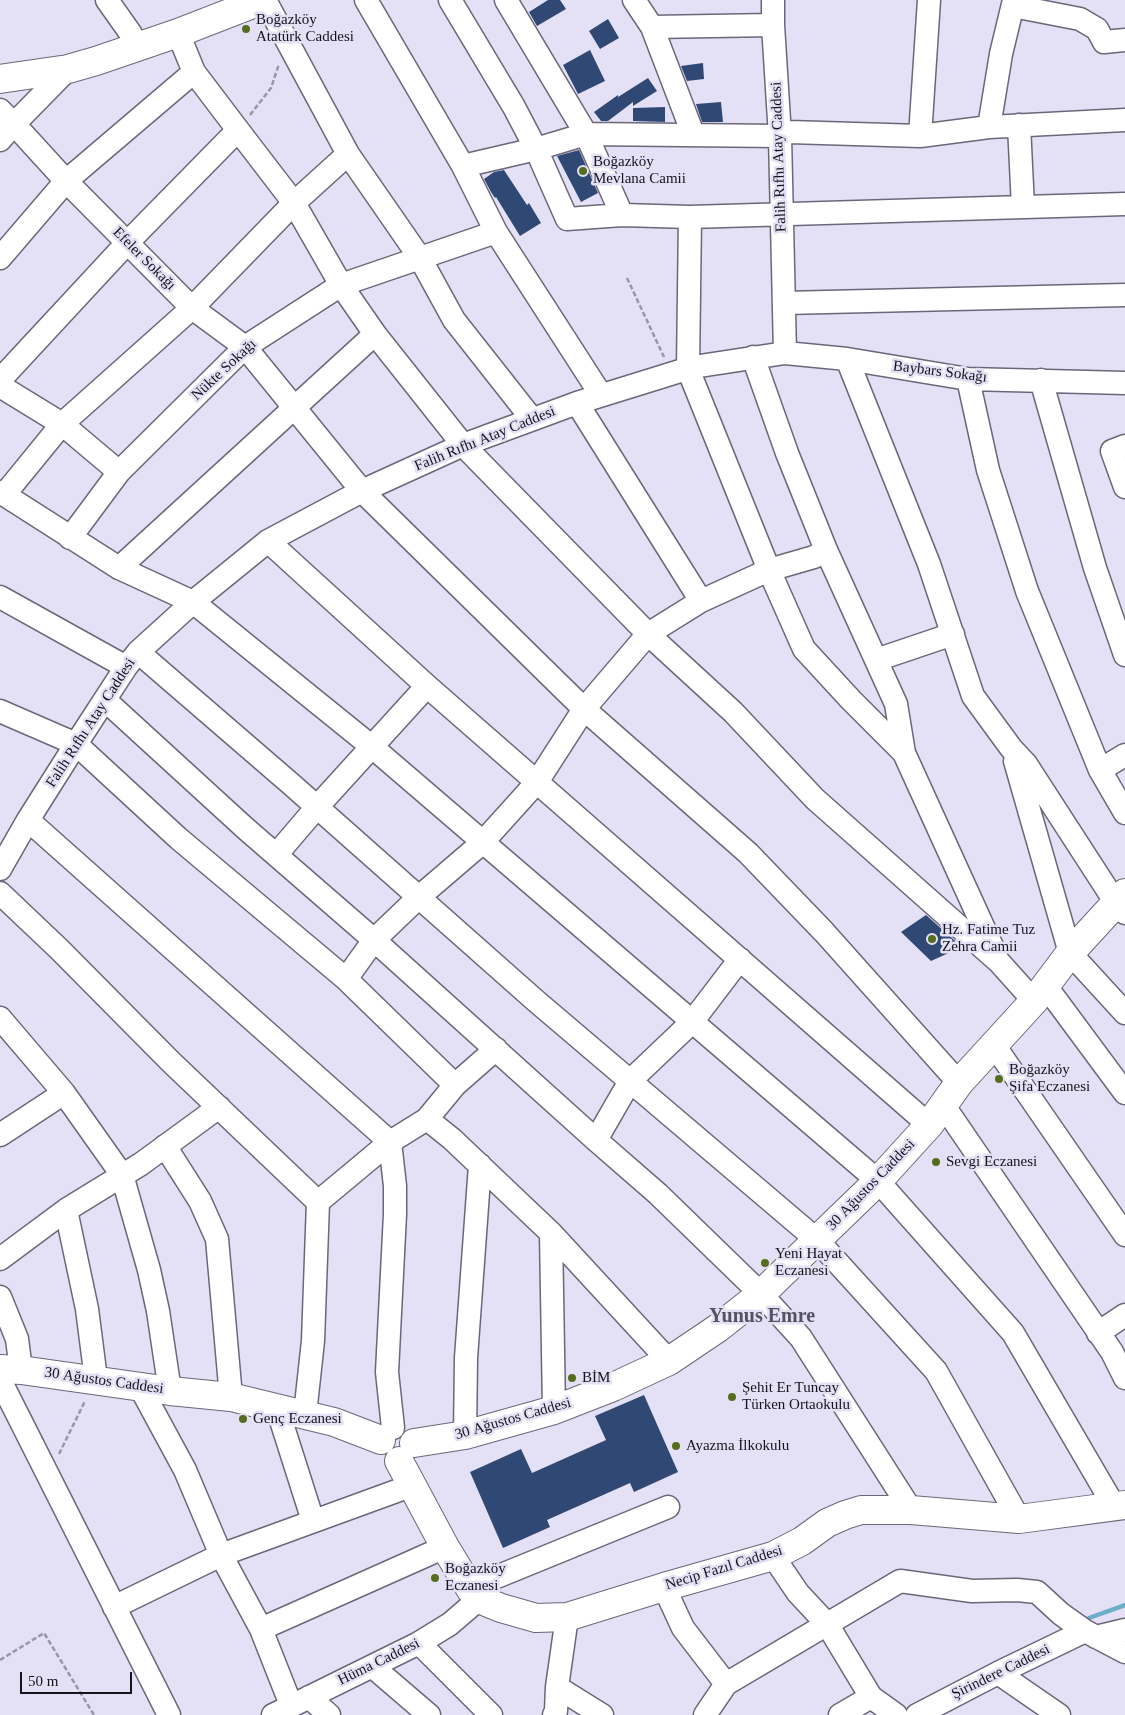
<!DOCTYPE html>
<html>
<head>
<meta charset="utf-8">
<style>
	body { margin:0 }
	#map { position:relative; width:1125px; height:1715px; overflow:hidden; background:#e4e0f5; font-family:Georgia,serif }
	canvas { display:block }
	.scale { position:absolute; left:20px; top:1672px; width:112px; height:22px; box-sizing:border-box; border:2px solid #16141b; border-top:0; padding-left:6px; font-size:15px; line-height:18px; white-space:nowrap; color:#16141b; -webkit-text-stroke:4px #e4e0f5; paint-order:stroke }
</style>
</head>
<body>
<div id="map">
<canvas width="1125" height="1715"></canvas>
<div class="scale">50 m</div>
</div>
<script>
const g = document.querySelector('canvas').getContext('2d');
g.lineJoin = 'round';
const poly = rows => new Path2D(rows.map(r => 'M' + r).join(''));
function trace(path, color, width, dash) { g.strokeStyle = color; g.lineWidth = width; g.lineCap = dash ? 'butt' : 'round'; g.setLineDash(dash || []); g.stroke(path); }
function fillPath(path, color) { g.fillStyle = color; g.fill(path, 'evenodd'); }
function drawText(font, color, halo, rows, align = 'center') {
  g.font = font + ' Georgia,serif'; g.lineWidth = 5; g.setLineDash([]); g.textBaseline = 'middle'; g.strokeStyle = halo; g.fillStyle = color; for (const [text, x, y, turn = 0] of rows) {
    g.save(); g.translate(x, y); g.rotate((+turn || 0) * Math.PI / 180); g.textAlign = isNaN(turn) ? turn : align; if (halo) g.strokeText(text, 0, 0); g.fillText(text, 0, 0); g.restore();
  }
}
trace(poly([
	[1089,1618,1125,1605]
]), '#6caeca', 4.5);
fillPath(poly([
	[548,0,560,0,566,9,537,26,529,12],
	[608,19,619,38,600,49,589,31],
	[590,50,605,81,578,94,563,65],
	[703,63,704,79,687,81,681,66],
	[648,78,657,91,633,106,633,102,608,121,601,121,594,112,618,95,618,97],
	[721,102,723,122,702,122,696,104],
	[665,107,665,122,633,121,633,108],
	[579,150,598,193,581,202,557,156],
	[504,170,527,205,529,203,541,223,520,236,496,197,495,198,491,192,484,179,494,172],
	[926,915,962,947,931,961,901,932],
	[644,1395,678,1472,634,1492,630,1483,547,1520,550,1527,503,1548,470,1472,521,1449,532,1473,606,1440,595,1416]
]), '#304974');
const minor = poly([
	[107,0,131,34],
	[265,0,348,154,420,258,496,232,601,395],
	[366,0,463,166,496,232],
	[450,0,514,107,536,149,567,219,622,215,690,217,1125,204],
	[506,0,586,134,622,215],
	[634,0,652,27,693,134],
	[773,0,773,25,780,136,785,353],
	[1013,6,1080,19,1097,29,1104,42,1125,40],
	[652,27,773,25],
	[178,33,194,72,66,181,192,308,245,347,362,491,584,709,748,853,824,932,959,1083],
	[0,110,14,124,0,140],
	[1019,125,1023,207],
	[989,127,1001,54,1014,0],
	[920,136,929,0],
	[463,166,536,149,586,134,780,136,789,132,920,136,989,127,1125,120],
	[690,217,688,369,769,570,804,649,851,700,904,753],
	[0,258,66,181,14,124,68,69],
	[784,303,1125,295],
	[375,334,463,445,648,634,733,712,815,799,999,962,1034,1001],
	[753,357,787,453,826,550,896,704,904,753,996,955],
	[847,359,929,564,973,696,1011,748,1026,764,1116,903,1125,913],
	[968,379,988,470,1027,591,1100,770,1125,813],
	[0,380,128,242,238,130,194,72],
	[1041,380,1095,568,1125,655],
	[0,386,62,424,192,308,294,203,238,130],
	[577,403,701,601],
	[1125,446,1112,451,1125,487],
	[0,492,119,568,193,602,371,746,878,1181,1013,1333,1114,1506],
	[4,495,62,424,119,472],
	[70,538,119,472,245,347,341,285,420,258,454,320,532,419],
	[268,541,427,686,929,1125],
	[119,568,375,334,341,285,294,203,348,154],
	[0,597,126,667],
	[138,652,291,784,536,1001,817,1240,936,1371,1019,1519],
	[876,660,953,634],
	[105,700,245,828,374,940,596,1140,658,1194,761,1294,801,1338,911,1510],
	[0,711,76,744,178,838,346,979,455,1085],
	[1015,761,1070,953,1125,1013],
	[1100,770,1125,755],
	[28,820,390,1142,395,1186,395,1214,387,1372,393,1428],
	[276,855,317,807,427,686],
	[0,869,28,820,76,744,126,667,138,652,193,602,268,541,362,491,463,445,577,403,693,367,785,353,847,359,968,379,1125,383],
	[0,893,59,949,171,1062,318,1202,313,1341,305,1414],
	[346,979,374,940,419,897,482,843,537,782,584,709,648,634,701,601,769,570,814,557,826,550],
	[1045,985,1125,1093],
	[0,1018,64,1093,122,1175,149,1270,158,1311,170,1391],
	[994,1045,1125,1235],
	[944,1106,1112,1352,1125,1378],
	[427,1119,452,1139,551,1233,669,1361],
	[0,1135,64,1093],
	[596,1140,630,1081,692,1022,740,959],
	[165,1146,200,1201,217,1239,231,1397],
	[318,1202,390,1142,427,1119,455,1085,496,1049],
	[66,1210,87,1309,96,1379],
	[551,1233,554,1410],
	[0,1259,66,1210,141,1164,219,1107],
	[0,1297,17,1339,21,1370],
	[1098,1333,1125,1315],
	[0,1380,169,1715],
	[139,1385,185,1470,221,1555,261,1629,291,1705],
	[277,1408,313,1521],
	[465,1435,466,1358,480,1165],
	[773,1556,798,1593,827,1624,871,1697,896,1715],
	[664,1587,683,1628,726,1684],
	[471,1590,494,1578,668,1507],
	[114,1607,221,1555,413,1485],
	[261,1629,445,1547],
	[1096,1637,1125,1630],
	[419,1643,491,1715],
	[373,1667,429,1715],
	[998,1673,1059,1715],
	[557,1687,602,1715],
	[309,1697,329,1715],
	[273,1715,419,1643,450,1624,479,1599],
	[554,1715,556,1711,557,1687,567,1617],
	[705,1715,726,1684,900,1581,972,1591,1017,1590,1037,1592,1061,1614,1085,1631,1125,1652],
	[840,1715,871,1697],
	[917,1715,998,1673,1085,1631]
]);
const major = poly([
	[0,79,68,69,96,61,178,33,263,0],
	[0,1369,21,1370,170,1391,231,1397,334,1422,381,1440],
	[414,1443,465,1435,554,1410,613,1387,669,1361,718,1328,761,1294,878,1181,929,1125,959,1083,1034,1001,1070,953,1125,893],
	[399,1461,445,1547,471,1590,479,1599,501,1608,536,1618,567,1617,664,1587,773,1556,802,1541,827,1523,845,1515,861,1510,911,1510,1019,1519,1125,1505]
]);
trace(minor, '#6b6779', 25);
trace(major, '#6b6779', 30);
trace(poly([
	[250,115,271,88,279,64],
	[627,278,664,357],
	[59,1454,85,1401],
	[0,1660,44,1633,94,1715]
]), '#9996a5', 2.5, [5, 2.5]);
trace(minor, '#fff', 22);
trace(major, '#fff', 28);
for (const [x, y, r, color] of [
	[246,29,5,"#566d1e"],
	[583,171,5,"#566d1e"],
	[932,939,5,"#566d1e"],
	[999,1079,5,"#566d1e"],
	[936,1162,5,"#566d1e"],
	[765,1263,5,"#566d1e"],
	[572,1378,5,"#566d1e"],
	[732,1397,5,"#566d1e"],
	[243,1419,5,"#566d1e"],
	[676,1446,5,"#566d1e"],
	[435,1578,5,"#566d1e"]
]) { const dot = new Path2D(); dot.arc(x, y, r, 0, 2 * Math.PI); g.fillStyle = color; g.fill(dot); trace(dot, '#e4e0f5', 2); }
drawText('15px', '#16141b', '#e4e0f5', [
	["Boğazköy",256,20],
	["Atatürk Caddesi",256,37],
	["Boğazköy",593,162],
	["Mevlana Camii",593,179],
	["Hz. Fatime Tuz",942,930],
	["Zehra Camii",942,947],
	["Boğazköy",1009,1070],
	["Şifa Eczanesi",1009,1087],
	["Sevgi Eczanesi",946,1162],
	["Yeni Hayat",775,1254],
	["Eczanesi",775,1271],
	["BİM",582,1378],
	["Şehit Er Tuncay",742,1388],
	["Türken Ortaokulu",742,1405],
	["Genç Eczanesi",253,1419],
	["Ayazma İlkokulu",686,1446],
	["Boğazköy",445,1569],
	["Eczanesi",445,1586]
], 'left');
drawText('15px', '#16141b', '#e4e0f5', [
	["Falih Rıfhı Atay Caddesi",779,157,-92],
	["Efeler Sokağı",144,259,45],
	["Nükte Sokağı",224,370,-43],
	["Baybars Sokağı",940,372,7],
	["Falih Rıfhı Atay Caddesi",485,439,-22],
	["Falih Rıfhı Atay Caddesi",91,723,-57],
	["30 Ağustos Caddesi",871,1185,-46],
	["30 Ağustos Caddesi",104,1381,8],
	["30 Ağustos Caddesi",513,1419,-16],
	["Necip Fazıl Caddesi",724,1568,-17],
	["Hüma Caddesi",379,1662,-26],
	["Şirindere Caddesi",1001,1672,-26]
]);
drawText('bold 20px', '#565263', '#e4e0f5', [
	["Yunus Emre",762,1317]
]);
</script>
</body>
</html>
